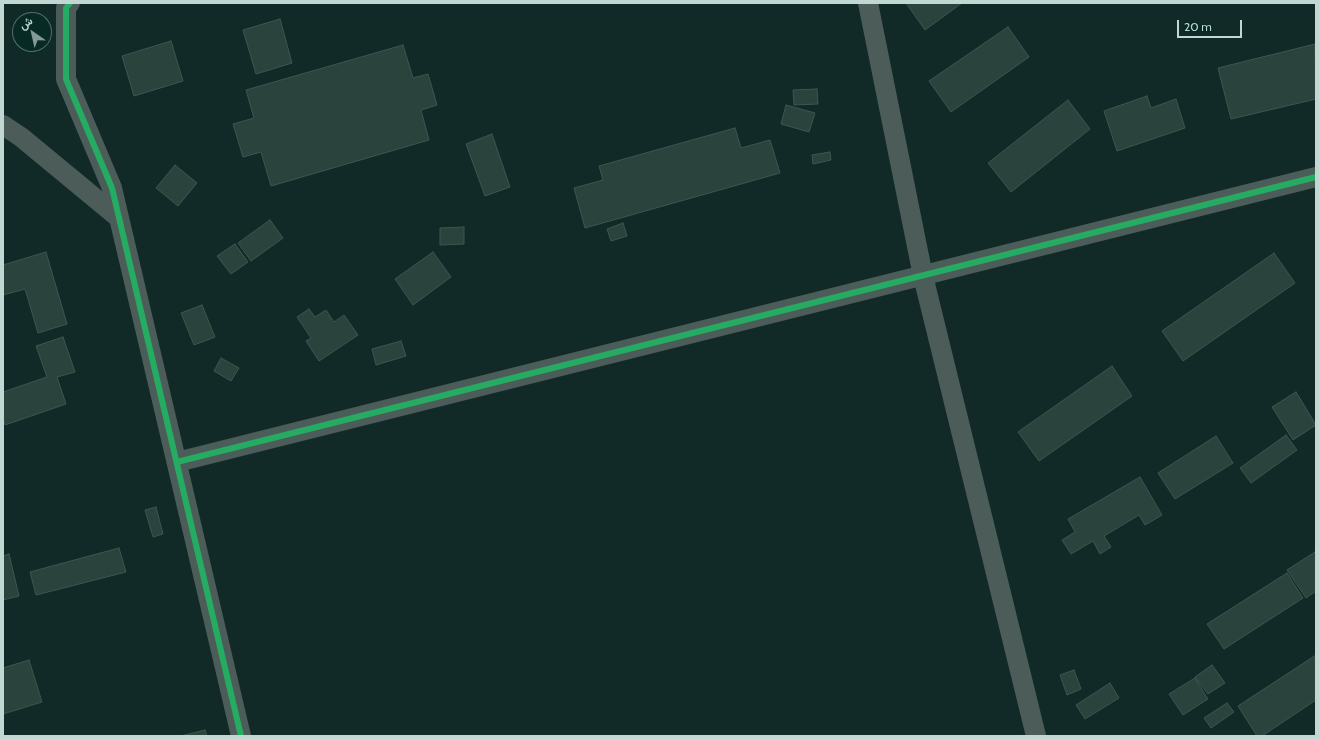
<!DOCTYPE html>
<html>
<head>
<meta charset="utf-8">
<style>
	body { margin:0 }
	#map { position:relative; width:1319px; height:739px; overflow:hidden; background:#122a27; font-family:Cabin,Vazirmatn,sans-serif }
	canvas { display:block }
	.frame { position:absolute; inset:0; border:4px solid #c1d7d2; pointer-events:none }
	.north { position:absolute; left:12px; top:12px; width:40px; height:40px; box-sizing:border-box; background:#082a25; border:1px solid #526f6a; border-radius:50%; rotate:326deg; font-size:11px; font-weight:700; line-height:16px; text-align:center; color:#c1d7d2 }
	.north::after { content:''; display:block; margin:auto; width:14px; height:18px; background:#849a96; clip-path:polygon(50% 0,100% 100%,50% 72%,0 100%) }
	.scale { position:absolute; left:1177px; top:20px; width:65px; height:18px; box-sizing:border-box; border:2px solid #c1d7d2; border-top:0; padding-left:5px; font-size:12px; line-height:14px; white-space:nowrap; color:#c1d7d2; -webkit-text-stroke:3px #082a25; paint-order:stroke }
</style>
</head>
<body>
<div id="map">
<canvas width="1319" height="739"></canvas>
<div class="frame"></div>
<div class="north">ش</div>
<div class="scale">20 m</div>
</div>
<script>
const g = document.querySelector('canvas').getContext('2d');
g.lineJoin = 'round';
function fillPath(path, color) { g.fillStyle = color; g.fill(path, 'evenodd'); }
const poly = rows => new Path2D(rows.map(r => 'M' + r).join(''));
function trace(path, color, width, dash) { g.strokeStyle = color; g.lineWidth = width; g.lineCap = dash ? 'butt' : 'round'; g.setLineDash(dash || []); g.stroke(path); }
const building = poly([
	[906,3,962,3,925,30,906,3],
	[280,19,292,63,256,74,243,30,280,19],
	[1008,27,1029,57,951,112,929,81,1008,27],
	[171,41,183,81,134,96,122,56,171,41],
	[1315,44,1316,99,1231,119,1218,68,1315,44],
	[403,45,413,78,428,74,437,105,421,110,429,140,271,186,261,152,243,157,233,124,254,118,246,90,403,45],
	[817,89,818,104,794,105,793,90,817,89],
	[1147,96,1151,108,1176,99,1185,128,1117,151,1104,111,1147,96],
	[1068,100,1090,129,1011,192,988,163,1068,100],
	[786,105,815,113,809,132,781,124,786,105],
	[735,128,741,148,770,140,780,173,585,228,574,188,603,180,599,166,735,128],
	[492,134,510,187,485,196,466,144,492,134],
	[830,152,831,160,813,164,812,155,830,152],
	[175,165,197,183,178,206,156,188,175,165],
	[270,220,283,238,251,261,238,243,270,220],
	[623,223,627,236,611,241,607,229,623,223],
	[464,227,464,244,440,245,440,228,464,227],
	[235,244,248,262,231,274,217,256,235,244],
	[46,252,67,324,38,333,25,289,3,295,3,265,46,252],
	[433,252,451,277,413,305,395,279,433,252],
	[1274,253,1295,283,1183,361,1162,331,1274,253],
	[202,305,215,337,194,345,181,313,202,305],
	[309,309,315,317,326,310,334,322,344,315,358,335,319,361,306,341,311,338,297,317,309,309],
	[63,337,75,372,57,377,66,404,5,425,3,418,3,392,47,377,36,346,63,337],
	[401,341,406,356,376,365,372,349,401,341],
	[221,358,239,368,231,381,214,371,221,358],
	[1112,366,1132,396,1039,461,1018,432,1112,366],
	[1296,392,1316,425,1293,440,1272,407,1296,392],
	[1286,435,1297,450,1251,483,1240,468,1286,435],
	[1216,436,1233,463,1175,499,1158,473,1216,436],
	[1140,477,1162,515,1145,525,1139,515,1104,536,1111,547,1100,554,1093,541,1071,554,1062,540,1075,532,1068,519,1140,477],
	[156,507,163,534,153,537,145,510,156,507],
	[119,548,126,572,36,595,30,572,119,548],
	[1315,552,1316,554,1316,591,1306,598,1287,570,1315,552],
	[9,554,19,596,3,600,3,556,9,554],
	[1287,573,1303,598,1224,649,1207,624,1287,573],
	[1316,655,1316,700,1262,736,1257,736,1238,706,1316,655],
	[29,660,42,702,3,714,3,668,29,660],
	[1212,665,1225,683,1208,694,1195,677,1212,665],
	[1074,670,1081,689,1067,695,1060,675,1074,670],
	[1195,678,1208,699,1183,715,1169,694,1195,678],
	[1110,683,1119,698,1085,719,1076,705,1110,683],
	[1227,703,1234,712,1211,728,1204,718,1227,703],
	[205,730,207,736,181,736,205,730]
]);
fillPath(building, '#2a433c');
trace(building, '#425450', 1);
trace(poly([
	[70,3,66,8,66,79,112,188,241,736],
	[868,3,923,276,1036,736],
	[3,125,21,137,119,218],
	[177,462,1316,177]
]), '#4c5c59', 20);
trace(poly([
	[70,3,66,8,66,79,112,188,241,736],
	[177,462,1316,177]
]), '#26ab63', 6);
</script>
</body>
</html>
